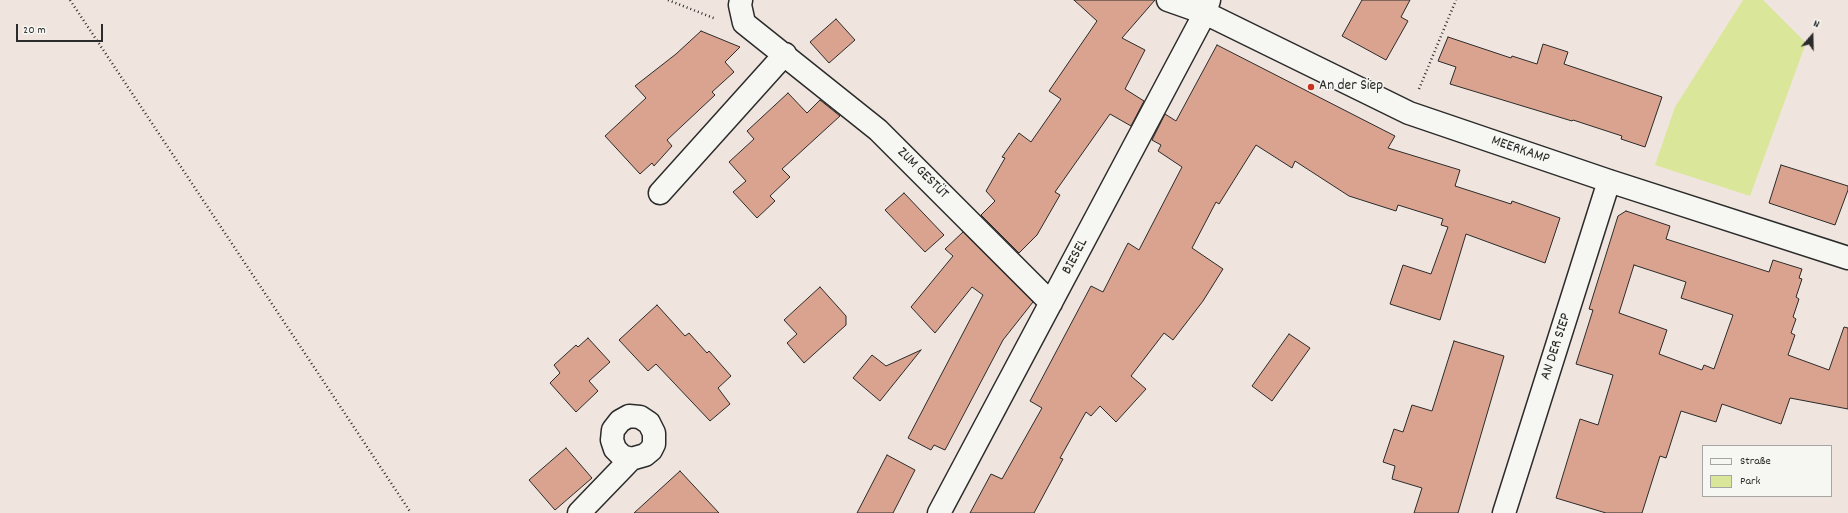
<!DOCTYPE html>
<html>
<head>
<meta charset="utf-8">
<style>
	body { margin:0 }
	#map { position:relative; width:1848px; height:513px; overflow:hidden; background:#f0e5de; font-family:Dekko,sans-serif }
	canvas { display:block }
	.legend { position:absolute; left:1702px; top:445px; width:130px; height:52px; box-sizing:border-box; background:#f6f6f2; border:1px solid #a5a5a2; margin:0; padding:5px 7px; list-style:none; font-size:12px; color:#2b2b2b }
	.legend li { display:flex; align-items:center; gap:8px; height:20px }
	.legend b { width:20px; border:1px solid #a5a5a2 }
	.north { position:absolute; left:1792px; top:16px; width:40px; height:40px; -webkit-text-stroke:3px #f6f6f2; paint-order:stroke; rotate:20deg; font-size:11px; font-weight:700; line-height:16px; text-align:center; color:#2b2b2b }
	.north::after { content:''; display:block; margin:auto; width:14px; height:18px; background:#2b2b2b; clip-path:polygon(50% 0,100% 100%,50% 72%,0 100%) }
	.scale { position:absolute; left:16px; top:24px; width:87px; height:18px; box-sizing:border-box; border:2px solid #2b2b2b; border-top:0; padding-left:5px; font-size:12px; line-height:14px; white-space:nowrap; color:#2b2b2b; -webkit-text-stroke:3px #f6f6f2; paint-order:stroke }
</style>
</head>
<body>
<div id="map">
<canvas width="1848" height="513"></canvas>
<ul class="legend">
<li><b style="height:5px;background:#f6f6f2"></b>Straße</li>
<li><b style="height:11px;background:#dae699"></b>Park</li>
</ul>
<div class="north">N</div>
<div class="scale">20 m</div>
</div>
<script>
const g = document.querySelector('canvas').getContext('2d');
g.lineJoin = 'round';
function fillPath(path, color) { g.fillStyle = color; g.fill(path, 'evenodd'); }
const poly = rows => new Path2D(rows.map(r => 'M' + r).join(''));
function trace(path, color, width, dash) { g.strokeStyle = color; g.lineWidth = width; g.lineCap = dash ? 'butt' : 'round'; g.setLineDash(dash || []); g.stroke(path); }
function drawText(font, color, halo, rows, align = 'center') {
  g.font = font + ' Dekko,sans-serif'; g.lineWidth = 3; g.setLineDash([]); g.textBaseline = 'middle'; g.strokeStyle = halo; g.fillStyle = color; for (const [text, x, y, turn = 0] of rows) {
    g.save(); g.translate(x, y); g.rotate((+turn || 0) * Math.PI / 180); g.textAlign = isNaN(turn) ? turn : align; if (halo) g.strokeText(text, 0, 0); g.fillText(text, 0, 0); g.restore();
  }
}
fillPath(poly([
	[1743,0,1763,0,1806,43,1750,196,1655,165,1675,107]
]), '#dae699');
const building = poly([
	[1074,0,1155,0,1122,38,1145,50,1125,89,1144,101,1131,126,1110,114,1055,192,1060,195,1037,235,1019,253,981,215,995,201,986,191,1005,158,1002,157,1019,133,1031,142,1061,99,1049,91,1097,21,1074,0],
	[1362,0,1410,0,1401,17,1408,21,1386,60,1342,36,1362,0],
	[836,19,855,40,829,63,810,42,836,19],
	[701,31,740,47,725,62,734,72,712,92,715,95,667,140,672,146,654,166,652,163,640,174,605,136,646,98,635,86,676,54,701,31],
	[1448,37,1511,58,1512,56,1537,64,1543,44,1568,52,1564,64,1662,97,1645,147,1621,139,1622,136,1573,120,1572,121,1450,84,1456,67,1438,61,1448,37],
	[1217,45,1395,136,1388,148,1460,170,1455,186,1511,204,1512,201,1560,218,1545,263,1466,234,1440,320,1390,304,1403,265,1431,274,1448,227,1441,225,1443,219,1398,205,1396,211,1349,196,1295,161,1292,168,1256,145,1219,204,1216,202,1192,248,1223,269,1203,301,1173,340,1164,333,1131,376,1146,389,1116,422,1100,406,1091,416,1086,412,1060,458,1063,459,1034,513,970,513,991,474,1002,479,1042,408,1030,401,1091,286,1103,292,1128,243,1139,250,1182,167,1158,151,1161,145,1152,140,1165,114,1176,121,1217,45],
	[788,93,807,113,820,100,840,116,782,169,790,177,770,196,775,201,757,218,733,192,746,181,729,162,754,139,747,131,788,93],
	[1781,165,1848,186,1848,190,1835,225,1769,203,1781,165],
	[904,193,944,235,925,252,885,210,904,193],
	[1626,211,1670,226,1666,239,1769,272,1773,260,1802,269,1799,278,1802,279,1796,297,1799,299,1793,317,1796,319,1791,333,1795,335,1788,355,1829,370,1844,327,1848,328,1848,409,1790,398,1781,424,1722,404,1716,422,1681,411,1666,458,1660,456,1642,513,1606,513,1556,498,1580,419,1598,425,1613,375,1576,364,1593,310,1589,309,1618,216,1626,211],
	[1634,265,1686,282,1681,298,1733,315,1714,369,1704,365,1702,370,1659,354,1667,330,1619,313,1634,265],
	[963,232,1033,302,1003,340,945,450,934,445,931,450,908,438,983,295,972,287,935,333,911,307,953,256,945,249,963,232],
	[820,287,846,316,846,325,804,363,787,343,797,334,784,320,820,287],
	[657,305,685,336,689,333,707,353,709,351,731,376,718,388,730,404,710,421,656,364,648,371,619,340,657,305],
	[1289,334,1310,348,1272,401,1252,386,1289,334],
	[588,338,610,362,589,381,598,391,576,412,550,383,560,373,554,365,576,345,578,347,588,338],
	[1454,341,1504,356,1458,513,1414,513,1422,488,1392,479,1395,466,1383,462,1394,429,1403,432,1412,405,1432,411,1454,341],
	[921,350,880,401,853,378,872,355,886,366,921,350],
	[566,448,592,478,555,510,529,480,566,448],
	[887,455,915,470,893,513,857,513,887,455],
	[680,471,719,513,634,513,680,471]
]);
fillPath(building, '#d9a38f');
trace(building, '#2b2b2b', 1);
const minor = poly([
	[741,0,740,5,744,23,878,130,1051,303],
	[1168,0,1205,13,1409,113,1609,181,1848,258],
	[660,193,785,54],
	[579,513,631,459,645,455,651,450,654,444,654,433,649,423,640,417,629,416,620,421,613,430,612,440,615,449,622,456,631,459],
	[939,513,1205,13,1209,0],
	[1504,513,1609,181]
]);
trace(minor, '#2b2b2b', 25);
trace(poly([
	[70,0,411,513],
	[668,0,716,19],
	[1419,89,1456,0]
]), '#2b2b2b', 2.5, [1, 3]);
trace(minor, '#f6f6f2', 22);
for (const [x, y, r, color] of [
	[1311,87,4,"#c8321e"]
]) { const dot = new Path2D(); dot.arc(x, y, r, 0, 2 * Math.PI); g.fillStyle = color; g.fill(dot); trace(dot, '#f6f6f2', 1.5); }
drawText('15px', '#2b2b2b', '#f6f6f2', [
	["An der Siep",1319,87]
], 'left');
drawText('15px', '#2b2b2b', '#f6f6f2', [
	["MEERKAMP",1520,151,19],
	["ZUM GESTÜT",922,174,45],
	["BIESEL",1076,257,-62],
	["AN DER SIEP",1557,347,-72]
]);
</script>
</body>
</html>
